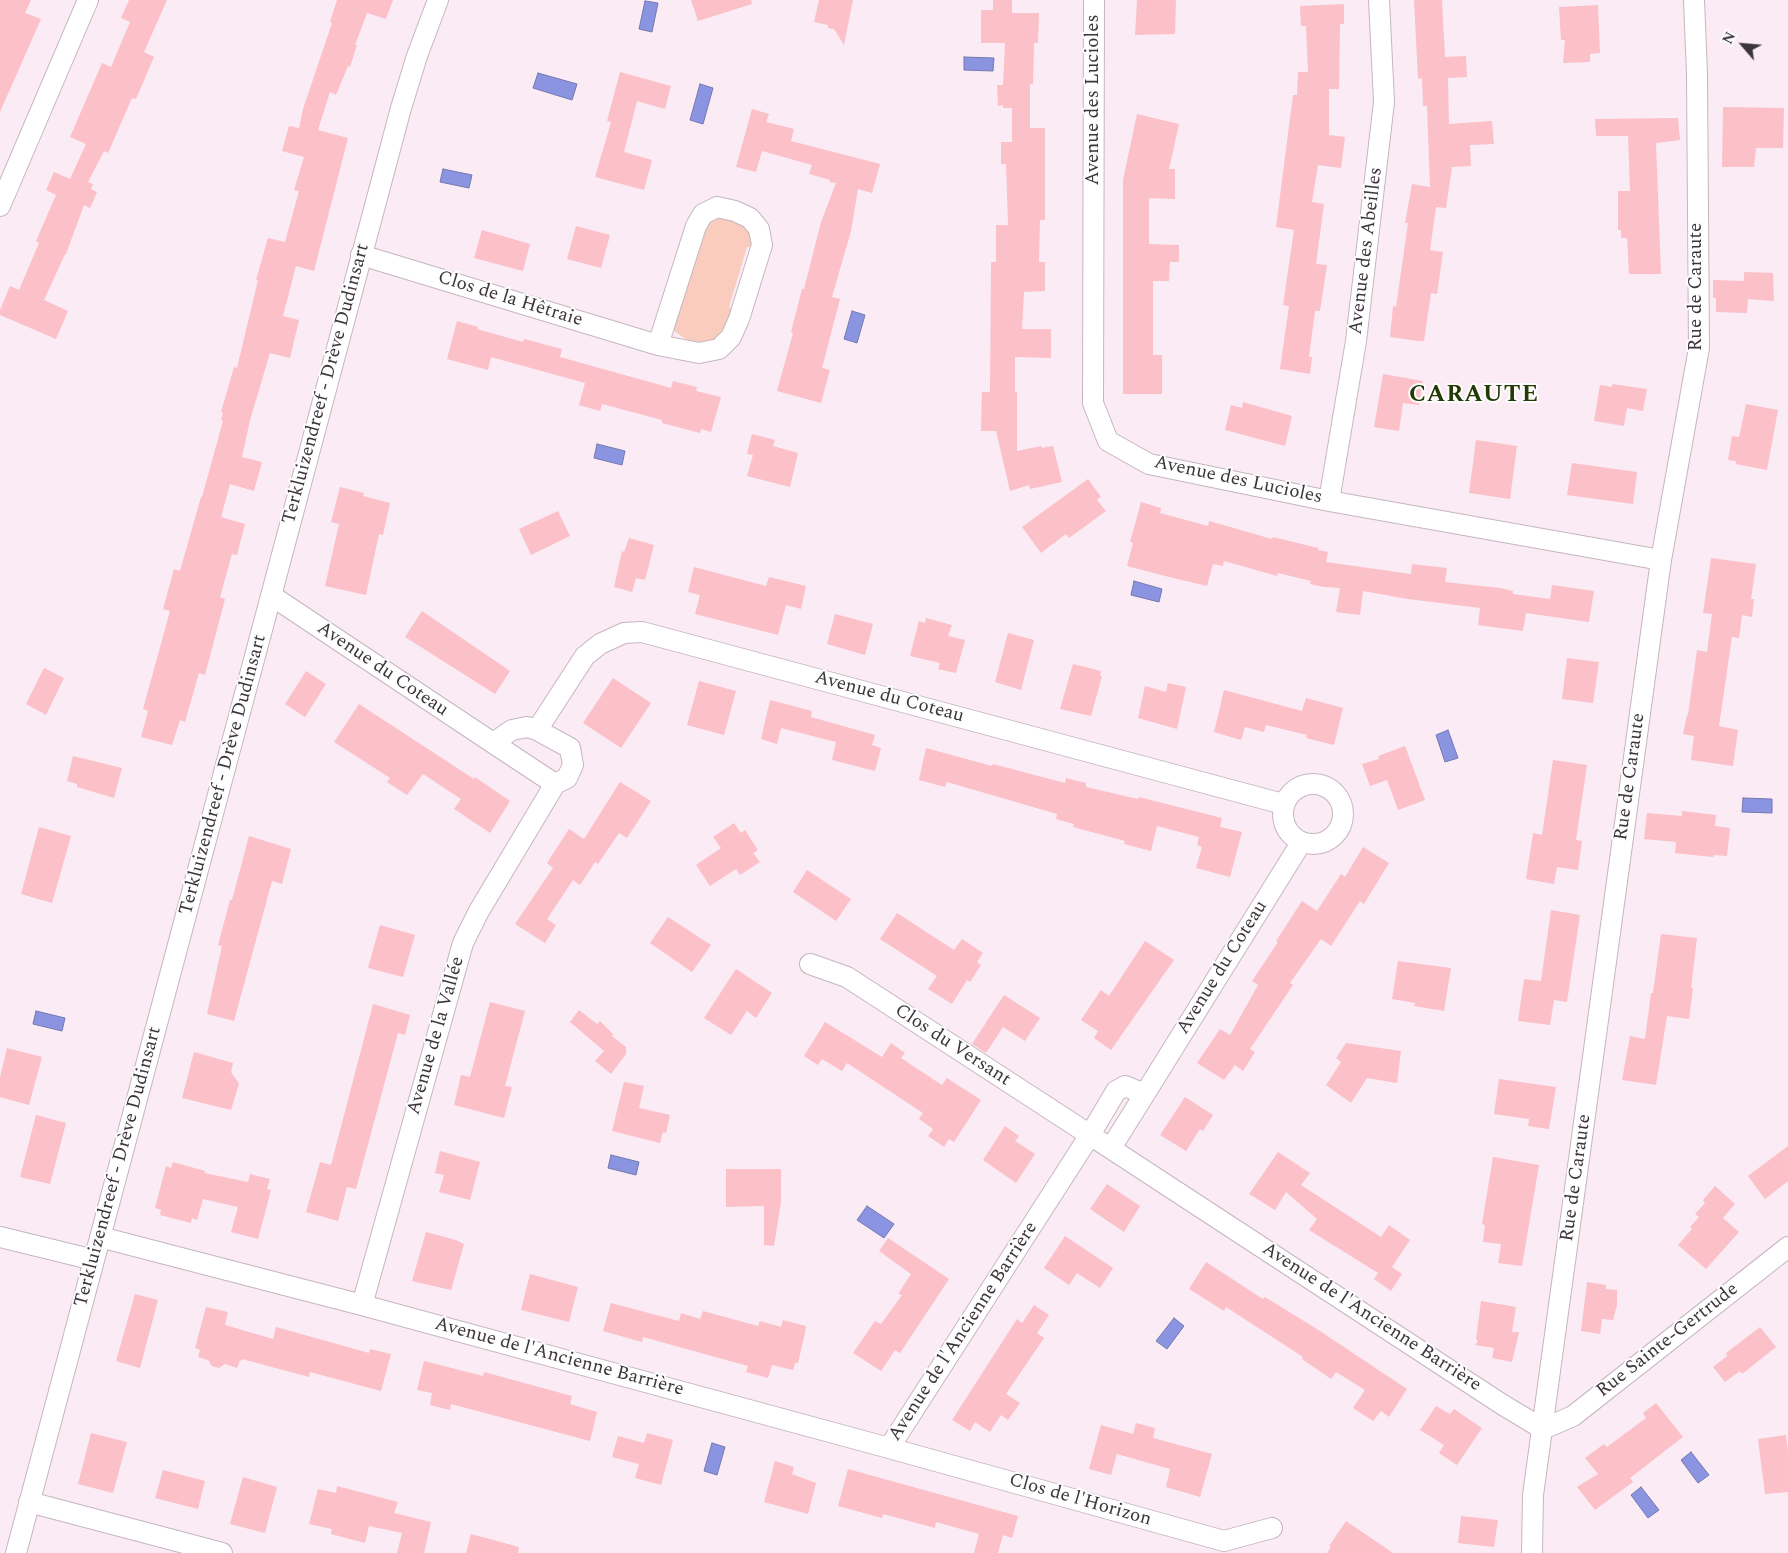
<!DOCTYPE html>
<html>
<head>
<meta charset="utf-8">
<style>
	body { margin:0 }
	#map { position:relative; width:1788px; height:1553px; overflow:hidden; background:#fbebf5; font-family:Spectral,serif }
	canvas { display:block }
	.north { position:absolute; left:1718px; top:20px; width:50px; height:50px; -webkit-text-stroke:4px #fdfdfd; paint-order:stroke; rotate:297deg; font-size:14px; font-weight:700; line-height:20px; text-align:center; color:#3b3539 }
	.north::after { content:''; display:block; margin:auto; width:18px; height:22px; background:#3b3539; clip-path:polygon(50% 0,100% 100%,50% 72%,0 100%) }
</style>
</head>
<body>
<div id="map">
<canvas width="1788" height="1553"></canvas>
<div class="north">N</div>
</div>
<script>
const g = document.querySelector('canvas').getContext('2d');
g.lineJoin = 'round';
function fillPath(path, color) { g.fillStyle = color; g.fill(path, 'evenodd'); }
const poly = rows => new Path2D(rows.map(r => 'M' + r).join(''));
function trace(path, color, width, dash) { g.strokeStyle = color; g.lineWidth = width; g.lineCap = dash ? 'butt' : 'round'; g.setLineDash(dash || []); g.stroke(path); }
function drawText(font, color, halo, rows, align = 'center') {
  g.font = font + ' Spectral,serif'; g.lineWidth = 4; g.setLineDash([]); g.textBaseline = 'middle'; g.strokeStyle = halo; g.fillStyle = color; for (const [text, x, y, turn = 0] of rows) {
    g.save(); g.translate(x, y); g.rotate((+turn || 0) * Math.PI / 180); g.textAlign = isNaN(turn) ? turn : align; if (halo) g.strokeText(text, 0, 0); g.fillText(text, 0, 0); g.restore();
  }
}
fillPath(poly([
	[719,215,732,217,753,230,754,247,747,247,729,307,735,311,730,322,712,341,690,342,674,331,673,321,706,222]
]), '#f9ccbd');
const water = poly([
	[645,1,658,3,652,32,639,29,645,1],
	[964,57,994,58,993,71,964,70,964,57],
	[538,73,577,84,572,100,533,88,538,73],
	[700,84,713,88,703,124,690,120,700,84],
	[443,169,472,175,469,188,440,182,443,169],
	[852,311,865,315,857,343,844,339,852,311],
	[597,444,625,451,622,465,594,458,597,444],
	[1134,581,1162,589,1159,602,1131,595,1134,581],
	[1448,730,1458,758,1445,762,1436,735,1448,730],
	[1743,798,1772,799,1772,813,1742,812,1743,798],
	[36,1011,65,1018,62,1031,33,1024,36,1011],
	[611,1155,639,1162,636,1175,608,1168,611,1155],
	[867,1206,894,1224,884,1238,857,1220,867,1206],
	[1174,1318,1184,1326,1167,1349,1156,1341,1174,1318],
	[712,1443,725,1447,717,1475,704,1471,712,1443],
	[1691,1452,1709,1475,1698,1483,1681,1460,1691,1452],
	[1641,1487,1659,1510,1648,1518,1631,1495,1641,1487]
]);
fillPath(water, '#8b94e1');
trace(water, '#7378af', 1);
fillPath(poly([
	[0,0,31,0,25,13,41,19,0,112],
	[129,0,167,0,144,52,154,57,136,99,132,98,108,153,104,151,88,182,93,184,91,189,97,192,90,208,84,205,66,254,65,254,44,300,68,311,56,339,0,315,0,310,10,286,19,290,39,243,36,241,56,195,46,190,54,172,70,179,86,144,70,137,102,63,111,67,130,22,121,18],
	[337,0,393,0,386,19,367,13,355,45,357,45,350,67,348,66,336,95,330,92,318,130,348,138,314,271,296,266,283,316,299,320,290,358,270,353,250,420,242,457,262,462,254,491,230,484,221,517,245,524,237,555,232,554,220,597,225,599,205,675,199,673,185,722,180,720,172,745,141,737,148,711,143,709,170,611,163,609,174,569,180,571,201,497,202,497,223,421,221,420,223,413,221,412,234,367,237,368,258,280,256,280,268,238,285,242,299,191,294,190,304,157,282,151,289,126,299,128,303,109,332,23,330,22],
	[691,0,751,0,752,4,698,21],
	[819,0,853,0,844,45,834,29,828,28,828,25,814,22],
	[993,0,1012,0,1012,13,1039,13,1038,43,1034,43,1033,84,1030,84,1030,128,1045,128,1045,220,1040,220,1039,262,1045,262,1045,291,1024,292,1022,329,1051,329,1051,358,1015,357,1015,392,1017,392,1017,451,1041,446,1042,448,1053,446,1062,482,1030,489,1029,485,1010,491,996,431,981,431,982,392,990,392,991,262,996,262,996,225,1008,225,1006,164,1001,164,1001,142,1012,142,1012,108,1003,108,1003,105,998,106,997,85,1003,85,1005,43,981,43,981,10,993,10],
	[1137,0,1176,0,1175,34,1135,35],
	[1414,0,1442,0,1445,57,1466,56,1467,77,1448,78,1449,124,1492,121,1494,144,1470,145,1471,166,1452,167,1446,208,1436,207,1430,250,1443,252,1437,294,1431,293,1424,341,1418,341,1390,337,1393,306,1396,307,1408,223,1405,223,1412,184,1430,187,1427,106,1423,106,1422,78,1418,79],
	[1344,4,1344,24,1340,24,1339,89,1329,89,1329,135,1345,137,1341,168,1318,165,1312,202,1324,204,1316,264,1327,265,1320,311,1315,311,1309,357,1312,357,1310,374,1280,369,1289,306,1283,305,1294,230,1276,227,1293,95,1297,95,1298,72,1308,72,1306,26,1301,26,1300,6],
	[1598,5,1600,53,1590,54,1590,62,1563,63,1565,40,1561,40,1559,7],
	[620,72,671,86,665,109,637,101,624,152,652,160,644,190,595,177,611,122,607,121],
	[1723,107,1784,108,1783,148,1756,148,1754,167,1722,167],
	[752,109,769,114,766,122,794,129,791,141,880,164,872,193,858,189,851,231,832,297,840,299,822,368,830,370,821,403,777,391,793,333,791,332,802,289,804,289,821,222,836,183,830,182,830,180,809,174,812,165,762,151,756,172,736,167],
	[1137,114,1179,124,1169,169,1175,169,1175,199,1149,198,1149,244,1179,245,1179,262,1170,262,1169,281,1153,281,1153,355,1162,355,1162,394,1123,394,1123,180],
	[1678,118,1680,140,1656,143,1661,274,1629,274,1627,238,1621,238,1621,230,1618,230,1618,191,1630,191,1628,136,1596,136,1595,119],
	[576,226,610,235,601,268,567,259],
	[482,230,530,244,523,271,474,258],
	[1744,272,1773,273,1774,301,1748,299,1747,313,1716,312,1716,298,1713,298,1713,280,1744,281],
	[457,321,478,327,477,329,523,342,524,339,562,349,560,357,671,388,673,381,697,387,696,391,721,397,711,432,701,429,700,433,662,423,662,420,602,404,600,411,579,405,585,383,491,357,488,370,447,359],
	[1383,374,1423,381,1419,405,1403,403,1399,431,1374,427],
	[1612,384,1647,389,1643,411,1627,408,1624,426,1594,421,1600,385,1612,387],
	[1243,402,1292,416,1285,446,1225,430,1231,405,1242,408],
	[1746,404,1778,410,1767,470,1736,464,1736,461,1728,460,1732,436,1739,437],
	[752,434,775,440,773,446,798,453,790,487,747,476,753,455,747,454],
	[1476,440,1517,446,1510,499,1469,493],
	[1572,463,1637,472,1633,504,1567,495],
	[1088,479,1101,497,1097,500,1106,511,1069,538,1066,534,1041,553,1022,527],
	[340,487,364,493,363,496,390,503,383,535,379,534,366,595,325,586,339,524,331,522],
	[1141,502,1161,508,1160,513,1208,526,1209,521,1272,539,1273,537,1318,548,1318,550,1328,552,1326,562,1411,574,1412,564,1447,568,1445,582,1500,588,1513,591,1513,594,1550,599,1552,585,1594,591,1589,622,1526,613,1523,631,1478,625,1480,608,1408,599,1363,591,1360,615,1336,612,1340,588,1324,587,1310,584,1311,581,1278,573,1277,576,1224,561,1223,566,1213,564,1207,586,1165,576,1127,566,1133,543,1130,542],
	[558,511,570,536,531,555,519,529],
	[629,538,654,545,645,580,636,578,632,592,614,587,622,551,624,552],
	[1711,558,1756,564,1751,599,1754,599,1752,617,1742,615,1739,638,1732,637,1719,726,1738,730,1733,766,1691,760,1694,736,1683,734,1687,715,1688,715,1697,650,1707,652,1712,614,1703,613],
	[694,567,766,586,769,577,806,586,801,609,786,605,778,635,695,614,700,595,688,592],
	[422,611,510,671,495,694,405,637],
	[835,614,873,624,865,655,827,644],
	[926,618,952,625,948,636,965,640,956,673,938,669,940,663,910,656,919,621,925,623],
	[1008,633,1034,640,1021,690,995,682],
	[1567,658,1599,662,1593,703,1562,699],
	[1073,664,1101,671,1100,676,1102,676,1091,716,1060,709],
	[44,668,64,678,46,715,26,704],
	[306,671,326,684,305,717,285,704],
	[613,678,651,703,621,748,583,723],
	[699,681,736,691,724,735,687,725],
	[1168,683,1186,687,1177,729,1138,718,1145,686,1166,692],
	[1224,690,1302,711,1306,698,1343,708,1334,745,1306,738,1307,735,1266,725,1264,732,1245,727,1241,740,1214,732],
	[770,700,812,711,811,717,875,735,872,745,881,748,875,771,832,760,836,742,781,728,777,744,761,739],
	[359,704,474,779,475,777,510,801,490,833,454,809,461,799,423,774,407,795,387,782,390,778,334,742],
	[1405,746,1425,800,1398,810,1387,780,1370,786,1362,764,1379,759,1378,756],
	[926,748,992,766,993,764,1065,783,1066,778,1086,783,1086,787,1138,799,1139,797,1222,818,1220,827,1242,832,1230,877,1196,868,1202,847,1197,845,1199,837,1157,826,1151,851,1124,844,1125,841,1073,827,1074,824,1056,819,1057,814,947,782,945,787,919,780],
	[73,756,122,768,114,798,77,787,77,784,67,781],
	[1553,760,1587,765,1576,840,1582,841,1578,870,1557,867,1554,884,1526,879,1533,833,1542,835],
	[620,782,651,801,627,838,619,833,598,864,595,862,580,885,573,880,547,919,556,925,545,943,515,924,553,868,547,863,569,829,584,839],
	[1682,811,1716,815,1715,826,1730,828,1727,856,1714,855,1713,857,1675,853,1676,842,1644,839,1647,813,1682,816],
	[734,823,741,833,745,830,758,850,753,853,760,862,740,875,736,869,710,886,696,865,721,848,713,837],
	[39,827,71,836,52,903,21,894],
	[249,836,291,849,282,884,272,881,234,1021,207,1014,222,946,218,945,230,900,232,900],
	[1363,847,1389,863,1364,904,1360,901,1331,946,1321,939,1290,983,1293,985,1250,1049,1255,1052,1243,1071,1235,1065,1224,1080,1197,1063,1220,1029,1230,1035,1258,985,1252,981,1278,942,1276,941,1302,901,1317,911,1341,874,1345,877],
	[807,870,851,899,836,921,793,892],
	[1551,910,1580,915,1567,1002,1554,1000,1550,1025,1518,1021,1524,979,1541,981],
	[897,913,954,950,962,939,983,953,977,962,981,965,970,982,967,980,952,1004,928,989,937,976,880,939],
	[668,917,711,945,692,972,650,943],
	[380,925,415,935,403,977,368,968],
	[1661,934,1697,938,1691,988,1693,988,1689,1019,1667,1016,1656,1085,1622,1080,1630,1036,1645,1039,1651,993,1653,993],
	[1145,941,1174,960,1111,1050,1094,1038,1098,1031,1081,1020,1101,990,1109,996],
	[1398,961,1451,968,1444,1011,1414,1006,1415,1003,1392,999],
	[736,969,772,993,756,1018,747,1011,731,1035,704,1018],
	[1004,995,1040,1018,1025,1041,1003,1027,986,1053,972,1044],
	[490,1002,525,1011,505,1086,512,1087,504,1118,454,1105,461,1075,470,1077],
	[373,1004,410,1015,405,1035,398,1033,356,1189,347,1187,338,1221,306,1212,320,1162,331,1165],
	[579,1010,597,1024,600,1021,613,1034,612,1036,626,1047,626,1054,611,1074,595,1061,604,1051,570,1022],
	[825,1022,882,1057,891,1043,905,1053,901,1058,942,1085,947,1078,981,1100,954,1142,949,1139,944,1147,928,1136,933,1129,919,1119,923,1113,847,1063,842,1071,822,1059,818,1065,804,1056],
	[1346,1043,1401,1051,1397,1083,1367,1078,1351,1103,1326,1085,1341,1062,1336,1058],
	[7,1048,42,1057,29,1105,0,1097,0,1077],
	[194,1052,233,1063,231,1072,239,1084,231,1110,182,1098],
	[1499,1079,1556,1087,1549,1129,1528,1126,1529,1119,1494,1114],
	[624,1082,644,1086,639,1108,670,1115,666,1133,663,1132,660,1143,612,1131],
	[1185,1097,1213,1115,1203,1131,1200,1129,1186,1151,1160,1135],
	[36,1115,66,1123,50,1184,20,1177],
	[1005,1126,1019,1136,1015,1141,1035,1154,1016,1183,983,1160],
	[1788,1146,1788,1181,1765,1199,1748,1176],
	[440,1151,480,1162,470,1200,439,1192,444,1175,435,1173],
	[1278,1152,1310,1173,1301,1185,1381,1237,1389,1225,1410,1240,1392,1267,1402,1274,1391,1291,1374,1279,1378,1273,1309,1230,1317,1219,1286,1192,1275,1210,1249,1194],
	[1493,1157,1539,1165,1522,1266,1498,1263,1501,1244,1483,1242,1485,1225,1482,1224],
	[173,1162,205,1171,204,1173,248,1182,250,1174,270,1179,267,1189,271,1190,258,1239,231,1232,238,1207,203,1199,197,1220,192,1218,191,1223,160,1215,161,1210,155,1208,166,1166,171,1168],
	[726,1169,781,1169,781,1202,774,1246,764,1245,764,1206,726,1207],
	[1107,1184,1140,1206,1124,1232,1090,1209],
	[1715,1186,1735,1204,1723,1218,1739,1232,1706,1269,1678,1245,1692,1229,1690,1227,1699,1217,1695,1214,1705,1203,1703,1200],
	[426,1232,456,1240,464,1244,451,1290,412,1281],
	[1065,1236,1113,1268,1100,1288,1077,1273,1069,1285,1044,1268],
	[888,1238,949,1279,900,1353,895,1350,881,1371,853,1353,875,1321,881,1324,902,1295,898,1294,911,1274,879,1251],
	[1206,1262,1263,1299,1265,1297,1320,1331,1407,1389,1389,1417,1381,1411,1373,1421,1353,1408,1365,1390,1336,1372,1331,1379,1302,1359,1303,1357,1226,1307,1224,1311,1189,1289],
	[530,1274,578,1287,569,1322,521,1310],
	[1587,1282,1606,1285,1606,1289,1617,1290,1617,1305,1613,1320,1602,1319,1600,1334,1581,1331],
	[135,1294,158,1300,140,1368,116,1361],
	[1481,1301,1516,1307,1512,1332,1519,1332,1512,1362,1492,1358,1494,1348,1475,1345,1478,1341,1476,1339],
	[611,1303,679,1321,681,1313,700,1319,703,1311,758,1326,760,1321,781,1327,783,1320,806,1326,805,1333,798,1363,795,1363,793,1370,772,1365,768,1378,746,1372,748,1366,643,1337,642,1342,603,1331],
	[1034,1305,1049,1315,1037,1333,1044,1338,1006,1394,1020,1403,1008,1420,1001,1415,990,1432,975,1422,970,1431,952,1420,1017,1319,1022,1323],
	[206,1307,228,1312,225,1325,273,1339,276,1327,369,1353,370,1349,391,1354,381,1391,310,1372,309,1377,242,1359,242,1361,240,1360,237,1368,225,1364,219,1368,212,1366,208,1360,198,1357,200,1350,195,1348],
	[1760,1327,1776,1347,1742,1374,1740,1371,1725,1382,1713,1367,1727,1356,1726,1353],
	[424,1361,483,1376,484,1372,572,1396,570,1404,597,1412,590,1441,451,1404,450,1410,430,1405,432,1393,417,1390],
	[1656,1403,1683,1437,1630,1478,1633,1482,1595,1510,1577,1487,1598,1474,1585,1458,1604,1444,1607,1447,1646,1418,1643,1413],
	[1436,1406,1450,1414,1454,1409,1482,1428,1457,1465,1439,1453,1444,1445,1420,1430],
	[1136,1423,1155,1428,1153,1438,1212,1454,1200,1497,1166,1487,1170,1469,1117,1454,1111,1475,1089,1469,1101,1425,1133,1434],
	[91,1433,127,1442,113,1493,78,1484],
	[647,1433,673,1440,661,1485,635,1478,639,1464,612,1457,618,1436,644,1443],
	[1786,1435,1788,1452,1788,1492,1765,1494,1758,1439],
	[775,1461,794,1467,792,1474,816,1483,808,1514,764,1502],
	[848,1469,1018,1516,1012,1538,1003,1535,998,1553,974,1553,979,1534,936,1522,935,1528,883,1514,882,1518,838,1506],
	[163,1470,205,1481,198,1509,155,1498],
	[243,1477,277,1487,265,1533,230,1524],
	[337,1486,398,1502,394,1513,431,1522,424,1553,397,1553,402,1533,369,1526,365,1543,331,1534,332,1529,309,1524,318,1489,336,1493],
	[1461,1516,1498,1520,1494,1547,1458,1543],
	[1346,1521,1393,1553,1327,1553,1331,1547,1329,1546],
	[471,1534,519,1547,518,1553,466,1553]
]), '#fbc0c8');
const street = poly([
	[1094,0,1093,403,1108,441,1149,464,1329,501,1661,560],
	[0,206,88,0],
	[361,255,658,345,699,353,719,349,731,337,739,319,762,245,759,229,750,218,735,211,717,207,703,214,696,226,658,345],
	[1329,501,1356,341,1384,102,1379,0],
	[272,596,493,743],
	[527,727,537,730,570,748,573,765,567,778,555,784,493,743,512,730,527,727],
	[537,730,585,656,600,644,624,633,642,632,1283,804],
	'1283 814a30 30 0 1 1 60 0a30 30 0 1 1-60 0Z',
	[810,964,847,977,1090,1135,1116,1091,1125,1086,1137,1091,1146,1092,1111,1148],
	[1146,1092,1301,843],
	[0,1237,94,1260],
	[100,1237,362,1305,889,1448,1090,1135,1503,1405,1543,1429,1573,1416,1788,1247],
	[362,1305,463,943,479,911,555,784],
	[889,1448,1224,1541,1272,1528],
	[29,1502,222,1553],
	[16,1553,401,108,417,56,438,0],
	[1532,1553,1533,1495,1661,560,1699,348,1697,74,1694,0]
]);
trace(street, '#c5b6c0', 22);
trace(street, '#fff', 20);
drawText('19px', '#3b3539', '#fdfdfd', [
	["Avenue des Lucioles",1094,100,-90],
	["Avenue des Abeilles",1367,251,-83],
	["Rue de Caraute",1697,287,-90],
	["Clos de la Hêtraie",510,300,17],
	["Terkluizendreef - Drève Dudinsart",327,384,-75],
	["Avenue des Lucioles",1238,481,12],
	["Avenue du Coteau",382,670,34],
	["Avenue du Coteau",889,698,15],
	["Terkluizendreef - Drève Dudinsart",224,775,-75],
	["Rue de Caraute",1631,777,-82],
	["Avenue du Coteau",1223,968,-58],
	["Avenue de la Vallée",437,1036,-74],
	["Clos du Versant",952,1046,33],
	["Terkluizendreef - Drève Dudinsart",119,1167,-75],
	["Rue de Caraute",1577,1178,-82],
	["Avenue de l'Ancienne Barrière",1371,1318,33],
	["Avenue de l'Ancienne Barrière",964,1332,-57],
	["Rue Sainte-Gertrude",1668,1341,-38],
	["Avenue de l'Ancienne Barrière",559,1358,15],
	["Clos de l'Horizon",1080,1501,16]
]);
g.letterSpacing = '1px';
drawText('bold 24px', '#243a06', '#fdfdfd', [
	["CARAUTE",1474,396]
]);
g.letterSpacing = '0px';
</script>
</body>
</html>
